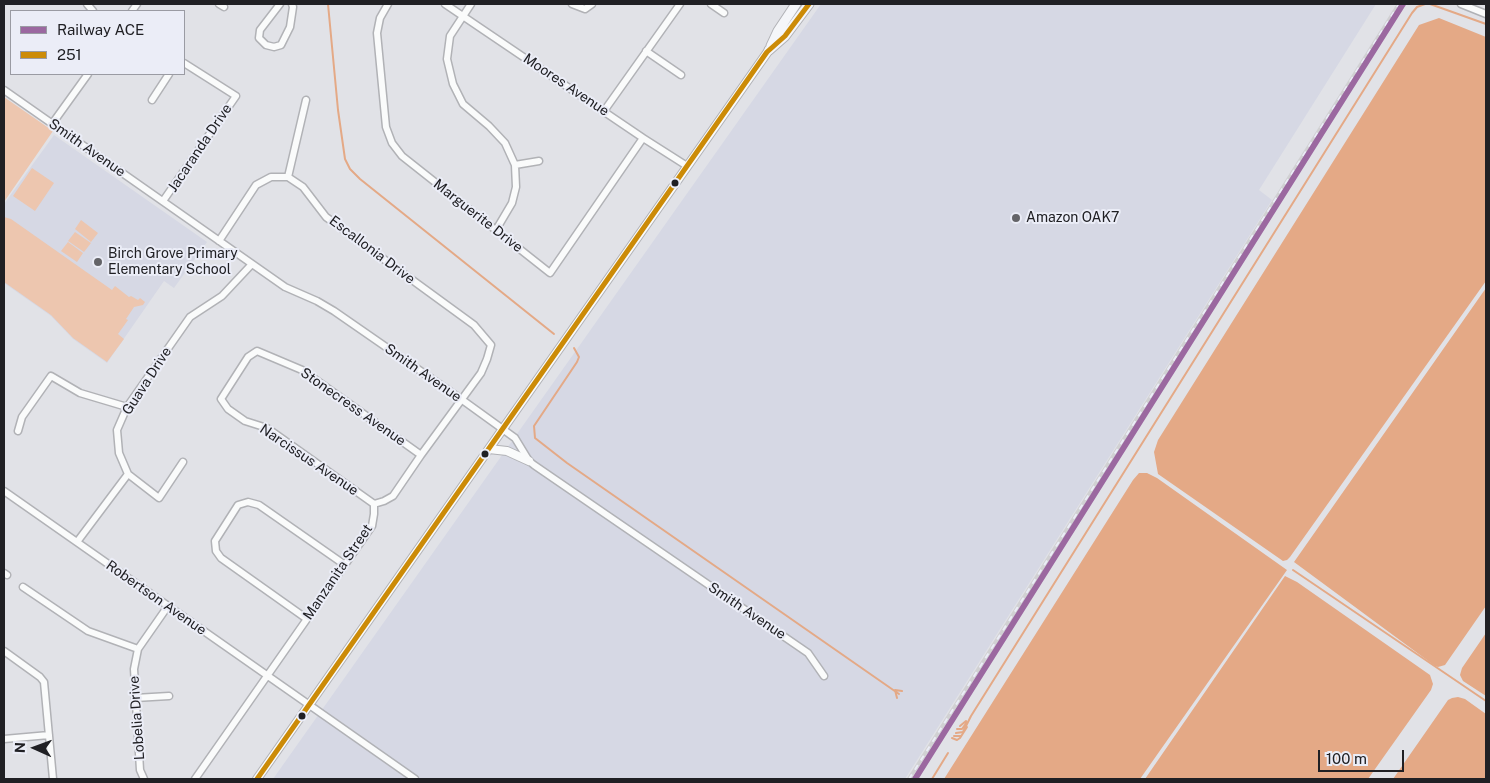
<!DOCTYPE html>
<html>
<head>
<meta charset="utf-8">
<style>
	body { margin:0 }
	#map { position:relative; width:1490px; height:783px; overflow:hidden; background:#e1e2e7; font-family:"Public Sans",sans-serif }
	canvas { display:block }
	.frame { position:absolute; inset:0; border:5px solid #202024; pointer-events:none }
	.legend { position:absolute; left:10px; top:10px; width:175px; height:65px; box-sizing:border-box; background:#ebedf7; border:1px solid #9a9ba3; margin:0; padding:6px 9px; list-style:none; font-size:15px; color:#202024 }
	.legend li { display:flex; align-items:center; gap:10px; height:25px }
	.legend b { width:25px; border:1px solid #9a9ba3 }
	.north { position:absolute; left:10px; top:723px; width:50px; height:50px; -webkit-text-stroke:4px #ebedf7; paint-order:stroke; rotate:272deg; font-size:14px; font-weight:700; line-height:20px; text-align:center; color:#202024 }
	.north::after { content:''; display:block; margin:auto; width:18px; height:22px; background:#202024; clip-path:polygon(50% 0,100% 100%,50% 72%,0 100%) }
	.scale { position:absolute; left:1318px; top:750px; width:86px; height:22px; box-sizing:border-box; border:2px solid #202024; border-top:0; padding-left:6px; font-size:15px; line-height:18px; white-space:nowrap; color:#202024; -webkit-text-stroke:4px #ebedf7; paint-order:stroke }
</style>
</head>
<body>
<div id="map">
<canvas width="1490" height="783"></canvas>
<div class="frame"></div>
<ul class="legend">
<li><b style="height:6px;background:#9b68a0"></b>Railway ACE</li>
<li><b style="height:6px;background:#cc8b07"></b>251</li>
</ul>
<div class="north">N</div>
<div class="scale">100 m</div>
</div>
<script>
const g = document.querySelector('canvas').getContext('2d');
g.lineJoin = 'round';
function fillPath(path, color) { g.fillStyle = color; g.fill(path, 'evenodd'); }
const poly = rows => new Path2D(rows.map(r => 'M' + r).join(''));
function trace(path, color, width, dash) { g.strokeStyle = color; g.lineWidth = width; g.lineCap = dash ? 'butt' : 'round'; g.setLineDash(dash || []); g.stroke(path); }
function drawText(font, color, halo, rows, align = 'center') {
  g.font = font + ' "Public Sans",sans-serif'; g.lineWidth = 4; g.setLineDash([]); g.textBaseline = 'middle'; g.strokeStyle = halo; g.fillStyle = color; for (const [text, x, y, turn = 0] of rows) {
    g.save(); g.translate(x, y); g.rotate((+turn || 0) * Math.PI / 180); g.textAlign = isNaN(turn) ? turn : align; if (halo) g.strokeText(text, 0, 0); g.fillText(text, 0, 0); g.restore();
  }
}
fillPath(poly([
	[821,4,1376,4,1259,190,1272,200,905,779,273,779],
	[54,135,207,242,174,288,164,281,107,363,73,339,51,316,4,283,4,204]
]), '#d6d8e4');
fillPath(poly([
	[4,97,53,131,4,202],
	[32,168,54,183,35,211,13,196],
	[4,217,11,219,112,290,115,286,129,297,131,296,138,300,140,298,145,302,143,305,134,307,126,319,128,320,118,334,124,339,107,362,73,338,51,315,4,282],
	[81,220,98,233,91,242,75,229],
	[75,232,91,243,84,252,68,241],
	[68,242,83,253,77,262,61,251]
]), '#edc6af');
fillPath(poly([
	[1439,18,1486,37,1486,281,1290,557,1287,560,1283,561,1158,474,1154,452,1158,440,1419,25],
	[1486,288,1486,606,1445,665,1438,667,1435,666,1294,562],
	[1139,473,1147,473,1157,478,1287,570,1140,779,944,779,1133,480],
	[1285,576,1297,582,1430,675,1433,684,1431,690,1368,779,1145,779],
	[1486,633,1486,696,1463,681,1460,675,1462,668],
	[1458,697,1465,699,1486,714,1486,779,1393,779,1448,700,1452,698]
]), '#e4a986');
trace(poly([
	[328,4,338,110,345,159,350,169,360,179,554,334],
	[1430,4,1486,24],
	[574,348,579,357,577,362,534,426,535,438,567,463,899,694],
	[1293,570,1486,701],
	[895,690,897,698],
	[895,690,902,691],
	[960,726,966,721],
	[957,729,962,729,967,722],
	[956,733,963,732,971,716,1412,13,1417,7,1425,4],
	[954,736,961,736],
	[952,738,957,740,960,738,967,727],
	[932,779,948,753]
]), '#e4a986', 2);
const minor = poly([
	[87,4,93,11],
	[219,4,224,7],
	[280,4,260,30,259,38,266,45,274,47,281,45,290,27,293,7,292,4],
	[388,4,380,18,377,33,386,127,392,143,402,156,550,273,643,138],
	[445,4,643,138,687,166],
	[471,4,450,36,447,59,453,84,463,104,489,126,505,143,515,165,516,187,512,203,496,230],
	[572,4,585,9,592,4],
	[711,4,724,13],
	[1461,4,1486,14],
	[132,11,137,4],
	[646,51,681,75],
	[4,90,285,287,317,301,334,311,461,399,515,438,529,461,534,465,808,653,824,676],
	[152,100,169,74],
	[604,111,680,4],
	[52,124,88,74],
	[515,165,539,161],
	[288,177,306,100],
	[163,201,236,96,184,63],
	[18,431,22,417,51,376,80,393,127,407],
	[128,474,159,498,183,462],
	[4,491,415,779],
	[374,504,267,428,245,421,228,409,221,399,248,357,257,351,302,370,421,455],
	[77,542,128,474,119,453,117,430,127,407,190,317,222,296,252,264],
	[4,573,7,575],
	[23,587,88,631,138,649],
	[307,619,221,558,216,551,215,541,238,505,248,502,259,505,345,565],
	[4,651,40,677,44,682,53,779],
	[135,698,169,696],
	[4,739,49,735],
	[144,779,140,770,134,669,138,649,168,606],
	[195,779,372,526,374,514,374,504,384,501,393,496,421,455,481,373,487,359,491,345,474,325,326,217,303,187,288,177,271,177,256,185,219,241]
]);
const tertiary = poly([
	[489,449,507,451,529,461],
	[257,779,769,50]
]);
const secondary = poly([
	[771,46,778,31,796,4],
	[769,50,785,36,809,4]
]);
trace(minor, '#b1b2b6', 9);
trace(tertiary, '#b1b2b6', 10);
trace(secondary, '#b1b2b6', 11);
trace(minor, '#fafbfb', 6);
trace(tertiary, '#fafbfb', 8);
trace(secondary, '#f5f6f9', 9);
const rail = poly([
	[909,779,1399,4]
]);
trace(rail, '#d1d1d3', 4);
trace(rail, '#ebedf7', 2, [5.5]);
trace(poly([
	[257,779,767,52,785,36,809,4]
]), '#cc8b07', 5);
trace(poly([
	[915,779,1403,4]
]), '#9b68a0', 6);
for (const [x, y, r, color] of [
	[675,183,4.5,"#202024"],
	[1016,218,5,"#646468"],
	[98,262,5,"#646468"],
	[485,454,4.5,"#202024"],
	[302,716,4.5,"#202024"]
]) { const dot = new Path2D(); dot.arc(x, y, r, 0, 2 * Math.PI); g.fillStyle = color; g.fill(dot); trace(dot, '#ebedf7', 2); }
drawText('14px', '#202024', '#ebedf7', [
	["Moores Avenue",566,85,34],
	["Smith Avenue",87,148,35],
	["Jacaranda Drive",200,148,-56],
	["Marguerite Drive",478,216,38],
	["Escallonia Drive",372,250,37],
	["Smith Avenue",423,373,35],
	["Guava Drive",147,381,-57],
	["Stonecress Avenue",353,407,35],
	["Narcissus Avenue",309,460,34],
	["Manzanita Street",338,572,-56],
	["Robertson Avenue",156,598,35],
	["Smith Avenue",747,611,34],
	["Lobelia Drive",137,718,-94]
]);
drawText('14px', '#202024', '#ebedf7', [
	["Amazon OAK7",1026,218],
	["Birch Grove Primary",108,254],
	["Elementary School",108,270]
], 'left');
</script>
</body>
</html>
